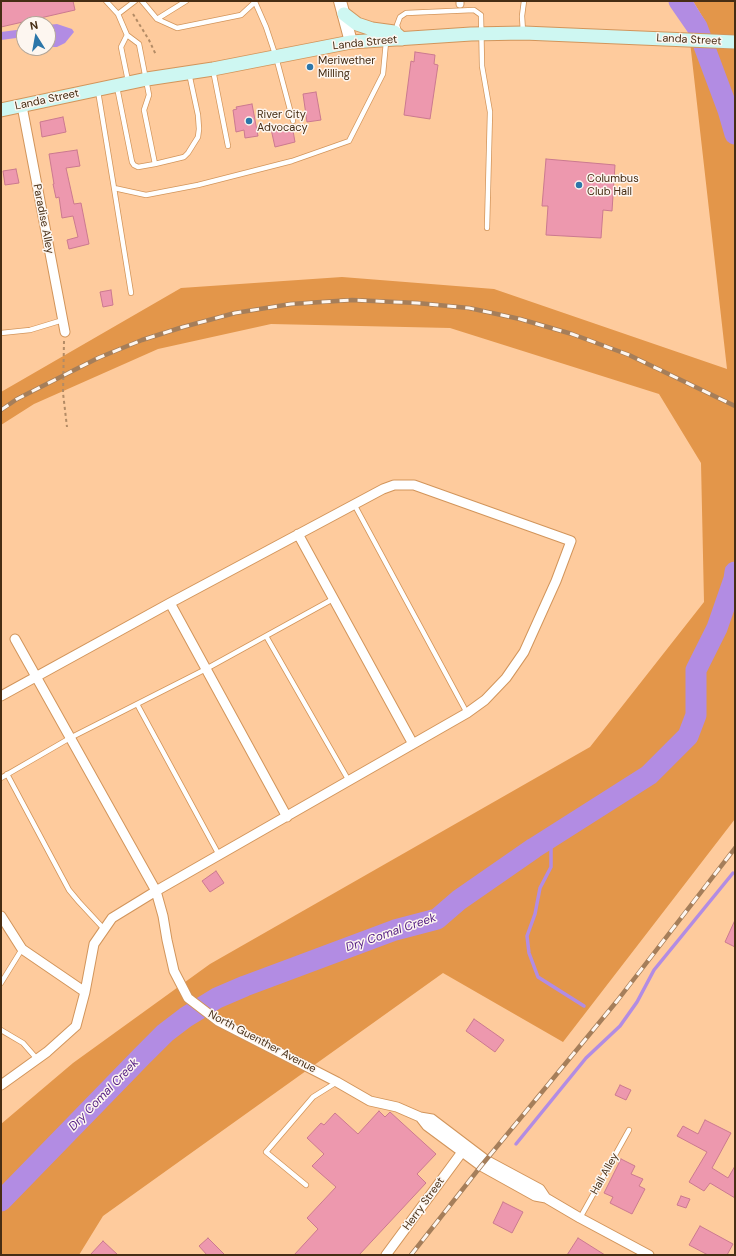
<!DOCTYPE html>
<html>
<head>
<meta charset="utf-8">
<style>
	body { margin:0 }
	#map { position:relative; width:736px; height:1256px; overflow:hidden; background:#fecb9d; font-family:"DM Sans",sans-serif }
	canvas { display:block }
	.frame { position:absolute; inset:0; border:2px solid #462d14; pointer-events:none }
	.north { position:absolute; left:16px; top:16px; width:40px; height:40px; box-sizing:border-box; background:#fdf6f0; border:1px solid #b4a698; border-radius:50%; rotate:349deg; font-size:11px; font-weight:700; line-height:16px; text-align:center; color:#462d14 }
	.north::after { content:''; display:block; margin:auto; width:14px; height:18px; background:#2c76a9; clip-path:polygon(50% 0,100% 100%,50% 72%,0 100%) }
</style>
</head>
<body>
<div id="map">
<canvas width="736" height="1256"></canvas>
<div class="frame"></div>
<div class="north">N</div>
</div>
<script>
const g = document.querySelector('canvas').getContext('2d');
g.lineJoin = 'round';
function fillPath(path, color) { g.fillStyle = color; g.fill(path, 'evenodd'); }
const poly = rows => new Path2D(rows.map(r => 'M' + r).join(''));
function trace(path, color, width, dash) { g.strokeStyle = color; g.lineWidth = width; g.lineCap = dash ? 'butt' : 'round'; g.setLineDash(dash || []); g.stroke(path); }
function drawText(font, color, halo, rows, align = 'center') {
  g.font = font + ' "DM Sans",sans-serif'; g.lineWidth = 3; g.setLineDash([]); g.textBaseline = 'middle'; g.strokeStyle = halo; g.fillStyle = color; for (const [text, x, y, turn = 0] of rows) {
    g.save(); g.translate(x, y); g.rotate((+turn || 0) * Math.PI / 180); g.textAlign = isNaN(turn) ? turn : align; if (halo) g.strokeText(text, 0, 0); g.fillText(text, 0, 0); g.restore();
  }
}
fillPath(poly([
	[693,1,735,1,735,819,563,1042,443,973,103,1216,79,1255,1,1255,1,1124,73,1063,210,964,590,747,704,602,701,463,659,394,450,328,271,324,158,349,34,404,1,425,1,392,181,288,342,277,494,289,727,369,688,24,705,21]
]), '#e3964a');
fillPath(poly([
	[669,1,693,1,705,21,688,24],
	[57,24,72,29,74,32,65,43,57,47,48,47,48,25],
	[24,29,24,37,1,40,1,32]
]), '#b28ce3');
trace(poly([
	[551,838,551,867,540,888,535,914,527,936,529,953,538,977,584,1006],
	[516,1144,586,1058,620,1026,637,1002,654,970,733,873]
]), '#b28ce3', 3.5);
trace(poly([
	[679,1,697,27,728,110,735,134],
	[1,1201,141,1057,165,1033,186,1017,217,998,245,986,395,930,437,919,459,900,534,848,649,775,688,736,696,715,696,670,717,628,734,579,735,572]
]), '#b28ce3', 21);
const building = poly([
	[1,1,73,1,75,10,1,27,1,1],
	[415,52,435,55,434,64,438,65,430,119,404,115,411,61,414,62,415,52],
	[316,92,321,120,307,122,303,94,316,92],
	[252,104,258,136,245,138,244,130,236,132,233,110,237,109,236,107,252,104],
	[63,117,66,132,42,137,40,122,63,117],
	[292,125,295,142,275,147,271,129,292,125],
	[77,150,80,166,66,168,74,204,81,203,89,244,69,249,67,240,78,237,73,216,62,218,59,197,56,198,53,184,54,184,49,154,77,150],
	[546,159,615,165,612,211,603,210,601,238,546,235,548,206,542,206,546,159],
	[16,169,19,183,5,185,3,171,16,169],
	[111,290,113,305,103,307,100,292,111,290],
	[216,871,224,883,210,892,202,881,216,871],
	[735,920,735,947,725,942,735,920],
	[474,1019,504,1040,495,1052,466,1031,474,1019],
	[620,1085,631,1090,626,1100,615,1095,620,1085],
	[379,1111,385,1117,390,1112,436,1154,417,1174,426,1183,359,1255,294,1255,318,1229,307,1218,336,1187,312,1166,324,1154,307,1138,321,1123,324,1125,335,1113,358,1134,379,1111],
	[705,1120,731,1133,712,1168,728,1178,735,1166,735,1198,710,1183,704,1191,689,1182,707,1152,677,1136,683,1126,698,1134,705,1120],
	[621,1159,635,1166,631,1174,643,1179,639,1186,645,1189,632,1214,610,1203,613,1197,604,1193,621,1159],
	[681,1196,690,1199,686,1208,677,1205,681,1196],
	[503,1202,523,1212,512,1233,493,1223,503,1202],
	[700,1226,733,1244,727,1255,708,1255,689,1245,700,1226],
	[208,1238,225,1255,207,1255,199,1246,208,1238],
	[578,1238,605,1255,567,1255,578,1238],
	[103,1241,118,1255,90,1255,103,1241]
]);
fillPath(building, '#ed98ae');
trace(building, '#cb798f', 1);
const service = poly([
	[106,1,118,14,127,35,139,44,149,95,144,110,155,164],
	[142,1,157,19,177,28,241,15,255,2,255,1],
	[255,2,266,27,276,57,293,121],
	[118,14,135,1],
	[157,19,186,1],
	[399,32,397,25,400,17,406,13,474,10,481,15,482,66,490,112,487,228],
	[523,32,522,16,524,1],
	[127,35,121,47,128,81],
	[213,70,228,146],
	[117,87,132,162,134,165,138,167,155,164,184,157,188,153,198,137,199,129,198,115,189,73],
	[98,91,114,188,146,195,198,185,292,161,349,141,383,74,386,42],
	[114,188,131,293],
	[1,333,30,330,63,320],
	[354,504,467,713],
	[266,636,349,781],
	[137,704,219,855],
	[7,774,69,890,79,902,104,929],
	[1,778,70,738,206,669,333,599],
	[1,983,22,949],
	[1,1030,23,1043,37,1059],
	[306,1185,266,1152,313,1097,337,1082],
	[580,1218,629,1130]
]);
const pedestrian = poly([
	[460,1,460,4]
]);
const minor = poly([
	[22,106,65,332],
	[298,534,413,744],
	[170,603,287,817],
	[15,639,156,891,163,916,167,940,174,971,188,998,218,1021,337,1082,370,1101,397,1107,420,1117,432,1119,486,1160,540,1189,546,1198,580,1218,649,1255],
	[1,696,170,603,383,489,394,485,414,485,571,541,556,581,524,652,506,678,485,700,467,713,156,891,112,918,94,944,85,992,76,1026,47,1052,1,1085],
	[1,916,22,949,85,992],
	[420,1117,427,1126,481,1166,535,1196,546,1198],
	[386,1255,462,1152]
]);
const tertiary = poly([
	[340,1,351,42]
]);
const secondary = poly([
	[344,14,357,24,372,29,394,32,402,39],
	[1,110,147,79,213,69,351,42,471,34,524,33,735,42]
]);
trace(service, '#d2955b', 6);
trace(pedestrian, '#d2955b', 9);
trace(minor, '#d2955b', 11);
trace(tertiary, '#d2955b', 14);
trace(secondary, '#d2955b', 15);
trace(poly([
	[133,14,149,40,156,55],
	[64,341,63,393,67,427]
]), '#b38b65', 2, [3, 3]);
trace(service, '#fff', 4.5);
trace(pedestrian, '#fff', 7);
trace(minor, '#fff', 9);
trace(tertiary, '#fff', 12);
trace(secondary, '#cef7f2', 13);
const rail = poly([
	[1,410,17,399,98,358,142,340,183,327,235,313,291,304,352,300,417,303,469,308,520,319,572,334,629,355,735,406],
	[411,1255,481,1166,617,1001,735,848]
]);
trace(rail, '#a57e5a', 4.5);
trace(rail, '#fdf6f0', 3, [9]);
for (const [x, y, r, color] of [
	[310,67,4,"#2c76a9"],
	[249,121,4,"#2c76a9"],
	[579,185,4,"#2c76a9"]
]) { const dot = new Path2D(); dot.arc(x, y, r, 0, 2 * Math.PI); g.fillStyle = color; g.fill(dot); trace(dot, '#fdf6f0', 1.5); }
drawText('11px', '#462d14', '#fdf6f0', [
	["Landa Street",689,40,3],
	["Landa Street",365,43,-6],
	["Landa Street",47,100,-12],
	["Paradise Alley",43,219,79],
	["North Guenther Avenue",262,1042,28],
	["Hall Alley",605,1174,-61],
	["Herry Street",424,1204,-54]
]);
drawText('11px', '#462d14', '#fdf6f0', [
	["Meriwether",318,61],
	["Milling",318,74],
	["River City",257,115],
	["Advocacy",257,128],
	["Columbus",587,179],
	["Club Hall",587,192]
], 'left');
drawText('italic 12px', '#541e84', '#fdf6f0', [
	["Dry Comal Creek",391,933,-19],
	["Dry Comal Creek",104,1095,-46]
]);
</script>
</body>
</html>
